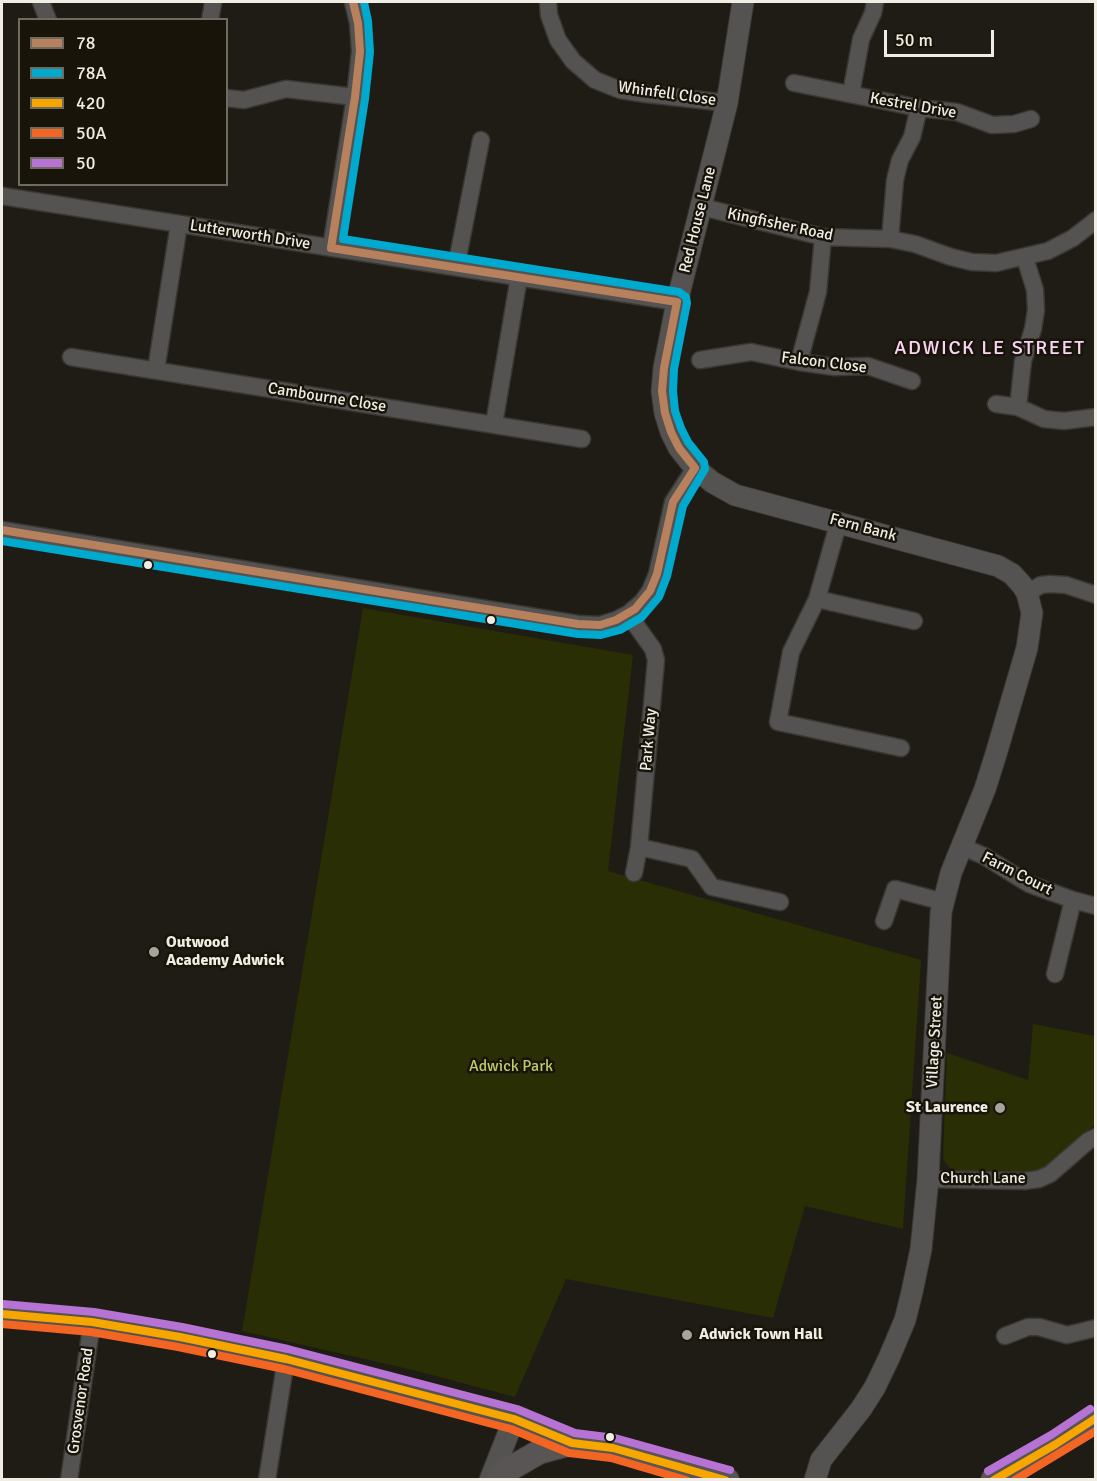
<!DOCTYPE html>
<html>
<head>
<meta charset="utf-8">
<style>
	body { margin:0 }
	#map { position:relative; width:1097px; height:1481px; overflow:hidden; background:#1e1c15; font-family:Signika,sans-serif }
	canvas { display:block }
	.frame { position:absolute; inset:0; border:3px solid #f0ede5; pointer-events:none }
	.legend { position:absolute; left:18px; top:18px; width:210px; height:168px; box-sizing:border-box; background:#181409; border:2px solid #6e6b61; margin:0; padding:8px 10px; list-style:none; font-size:18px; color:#f0ede5 }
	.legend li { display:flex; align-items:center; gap:12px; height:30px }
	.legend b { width:30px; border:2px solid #6e6b61 }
	.scale { position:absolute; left:884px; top:30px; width:110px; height:27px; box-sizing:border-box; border:3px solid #f0ede5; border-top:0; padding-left:8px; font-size:18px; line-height:21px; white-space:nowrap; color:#f0ede5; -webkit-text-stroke:4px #181409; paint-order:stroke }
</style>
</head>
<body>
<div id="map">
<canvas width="1097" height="1481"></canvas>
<div class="frame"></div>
<ul class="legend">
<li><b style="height:8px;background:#b6815c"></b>78</li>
<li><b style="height:8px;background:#00a9ce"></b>78A</li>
<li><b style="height:8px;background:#f7a600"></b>420</li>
<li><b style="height:8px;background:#f26522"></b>50A</li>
<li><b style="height:8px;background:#b673d3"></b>50</li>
</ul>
<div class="scale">50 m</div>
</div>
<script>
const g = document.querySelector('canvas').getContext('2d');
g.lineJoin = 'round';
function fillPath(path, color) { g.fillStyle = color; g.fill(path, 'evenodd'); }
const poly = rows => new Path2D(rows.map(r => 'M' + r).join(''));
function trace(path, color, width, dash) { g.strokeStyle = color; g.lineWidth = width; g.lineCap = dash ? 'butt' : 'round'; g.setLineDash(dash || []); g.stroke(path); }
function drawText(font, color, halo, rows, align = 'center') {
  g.font = font + ' Signika,sans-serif'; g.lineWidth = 5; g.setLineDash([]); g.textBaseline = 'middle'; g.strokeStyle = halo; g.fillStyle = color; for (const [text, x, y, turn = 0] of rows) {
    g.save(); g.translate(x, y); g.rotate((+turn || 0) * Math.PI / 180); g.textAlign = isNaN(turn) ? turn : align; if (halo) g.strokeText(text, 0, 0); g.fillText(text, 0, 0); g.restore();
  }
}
fillPath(poly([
	[363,608,633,655,608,871,921,960,903,1229,805,1206,773,1318,566,1279,515,1397,417,1371,242,1331],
	[1033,1024,1095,1036,1095,1125,1036,1175,965,1174,952,1171,943,1159,947,1053,1028,1080]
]), '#292e05');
const minor = poly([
	[41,2,48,20],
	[548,2,549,15,558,40,573,61,595,80,620,90,646,94,727,103],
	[210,20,213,3],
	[794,83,919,108,957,112,992,125,1014,124,1031,119],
	[851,94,861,39,873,13,875,2],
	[226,98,244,100,286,89,355,97],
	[2,196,677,302],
	[702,207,823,237,890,239,915,244,951,257,972,262,996,263,1048,251,1073,238,1096,220],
	[890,239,895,180,900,160,912,137,919,108],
	[331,248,355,97,360,51,358,23,353,2],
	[1025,258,1035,290,1036,310,1033,329,1023,361,1018,407,1044,419,1064,421,1096,417],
	[456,267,481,140],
	[71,357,582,439],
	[700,360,751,352,799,362,835,367,868,366,912,381],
	[799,362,818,292,823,237],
	[156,370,179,224],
	[996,404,1018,407],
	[494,424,519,277],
	[839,521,817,599,791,652,778,722,901,748],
	[2,530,578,624,600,625,616,620,628,614,642,602,650,591,657,574,673,502,695,468],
	[1027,593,1041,585,1050,584,1066,585,1096,595],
	[817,599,914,621],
	[628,614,653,649,656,660,639,847,634,873],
	[961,846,984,856,1029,884,1073,900,1096,906],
	[639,847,692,859,712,887,780,902],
	[884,921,895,889,944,902],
	[1055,974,1073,900],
	[928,1179,1024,1181,1039,1179,1050,1174,1088,1141,1096,1137],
	[1005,1336,1028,1327,1039,1327,1067,1335,1096,1328],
	[69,1480,92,1322],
	[267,1480,286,1359]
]);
const tertiary = poly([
	[743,2,727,103,677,302,664,368,662,391,665,413,671,432,679,448,695,468,712,482,735,495,998,566,1012,574,1022,585,1027,593,1032,613,1027,648,996,754,985,789,951,873,941,912,928,1179,921,1249,912,1292,905,1320,889,1358,875,1387,861,1409,821,1460,815,1480],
	[2,1314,92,1322,180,1337,286,1359,514,1419,572,1443],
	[490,1480,514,1419]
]);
const secondary = poly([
	[498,1480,506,1471,539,1452,572,1443,613,1448,727,1480],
	[993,1480,1056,1444,1096,1418]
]);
trace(minor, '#3b3833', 19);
trace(tertiary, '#3b3833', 23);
trace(secondary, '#3b3833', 26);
trace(minor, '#555352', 16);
trace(tertiary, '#555352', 21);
trace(secondary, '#585554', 24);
trace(poly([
	[2,530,578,624,600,625,616,620,635,609,650,591,657,574,673,502,695,468,679,448,671,432,665,413,662,391,664,368,677,302,331,248,355,97,360,51,358,23,353,2]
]), '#b6815c', 8);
trace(poly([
	[2,541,578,634,601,635,620,630,642,617,659,597,667,576,683,506,705,469,704,462,688,442,681,428,675,411,673,391,674,369,687,303,686,297,679,292,343,239,365,99,370,52,368,21,364,2]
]), '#00a9ce', 8);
trace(poly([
	[2,1314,92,1322,180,1337,286,1359,514,1419,572,1443,613,1448,725,1480],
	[994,1480,1056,1444,1096,1418]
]), '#f7a600', 8);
trace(poly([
	[2,1324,91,1332,178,1347,284,1369,511,1429,569,1453,611,1458,686,1480],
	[1015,1480,1096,1431]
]), '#f26522', 8);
trace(poly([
	[3,1304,94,1312,182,1327,288,1349,517,1409,575,1433,615,1438,730,1470],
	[988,1471,1051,1435,1090,1409]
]), '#b673d3', 8);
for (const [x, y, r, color] of [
	[148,565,5,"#f0ede5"],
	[491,620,5,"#f0ede5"],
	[154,952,6,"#a6a49c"],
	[1000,1108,6,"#a6a49c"],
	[687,1335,6,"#a6a49c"],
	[212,1354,5,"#f0ede5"],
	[610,1437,5,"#f0ede5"]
]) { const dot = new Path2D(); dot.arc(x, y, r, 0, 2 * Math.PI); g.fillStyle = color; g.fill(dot); trace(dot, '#181409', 2); }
drawText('16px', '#f0ede5', '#181409', [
	["Whinfell Close",667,94,8],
	["Kestrel Drive",913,106,10],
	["Red House Lane",698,220,-76],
	["Kingfisher Road",780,225,12],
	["Lutterworth Drive",250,235,9],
	["Falcon Close",824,363,7],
	["Cambourne Close",327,398,9],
	["Fern Bank",863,528,15],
	["Park Way",649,740,-85],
	["Farm Court",1017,874,27],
	["Village Street",935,1042,-87],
	["Church Lane",983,1179],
	["Grosvenor Road",81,1401,-82]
]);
drawText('bold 16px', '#f0ede5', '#181409', [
	["Outwood",166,943],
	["Academy Adwick",166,961],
	["St Laurence",988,1108,"right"],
	["Adwick Town Hall",699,1335]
], 'left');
drawText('16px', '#bbcd64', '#181409', [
	["Adwick Park",511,1067]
]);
g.letterSpacing = '1.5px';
drawText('20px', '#fad4f5', '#181409', [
	["ADWICK LE STREET",990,349]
]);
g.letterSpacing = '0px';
</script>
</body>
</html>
